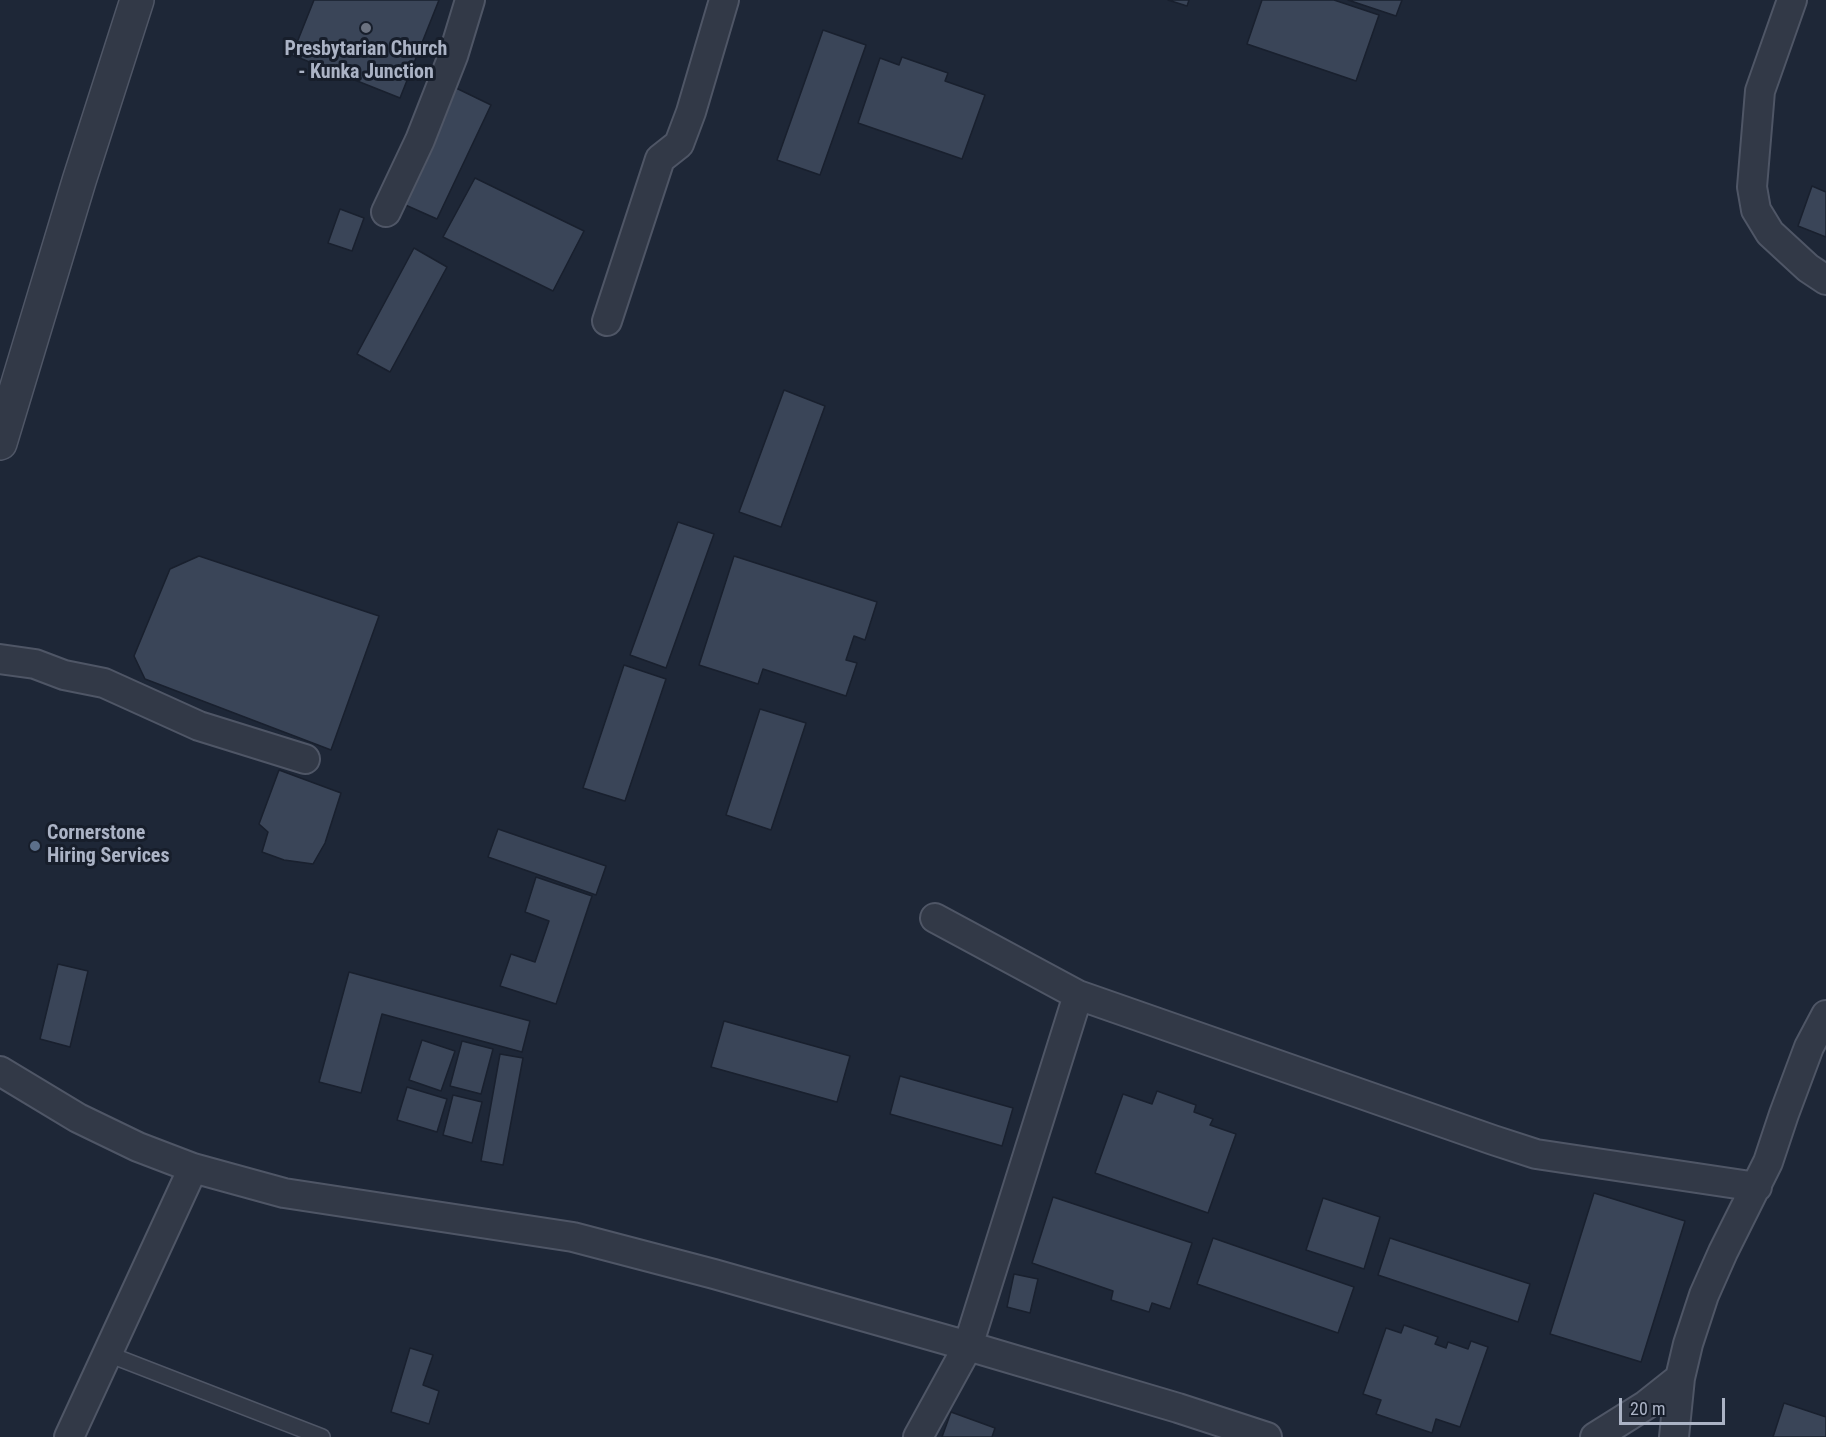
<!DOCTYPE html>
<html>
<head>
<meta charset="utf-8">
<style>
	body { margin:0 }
	#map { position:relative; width:1826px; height:1437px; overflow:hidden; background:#1e2737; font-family:"Roboto Condensed",sans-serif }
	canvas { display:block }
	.scale { position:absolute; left:1619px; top:1398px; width:106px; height:27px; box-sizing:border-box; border:3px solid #abb3c5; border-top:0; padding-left:8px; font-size:18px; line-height:21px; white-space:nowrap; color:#abb3c5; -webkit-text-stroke:4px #171e2b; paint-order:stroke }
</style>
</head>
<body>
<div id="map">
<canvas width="1826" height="1437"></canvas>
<div class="scale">20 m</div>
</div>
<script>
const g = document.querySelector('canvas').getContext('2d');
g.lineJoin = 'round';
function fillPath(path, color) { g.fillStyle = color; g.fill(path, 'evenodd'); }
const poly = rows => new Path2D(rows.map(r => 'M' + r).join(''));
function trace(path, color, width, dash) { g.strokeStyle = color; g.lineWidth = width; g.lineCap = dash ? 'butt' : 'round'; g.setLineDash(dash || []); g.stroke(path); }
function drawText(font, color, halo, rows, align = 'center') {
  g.font = font + ' "Roboto Condensed",sans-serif'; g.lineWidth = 6; g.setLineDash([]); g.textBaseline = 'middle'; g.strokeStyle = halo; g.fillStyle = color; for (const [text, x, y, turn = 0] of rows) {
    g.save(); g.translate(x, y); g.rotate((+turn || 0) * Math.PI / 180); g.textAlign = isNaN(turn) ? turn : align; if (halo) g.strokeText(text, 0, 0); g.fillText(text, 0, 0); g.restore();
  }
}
const building = poly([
	[314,0,439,0,400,98,292,55,314,0],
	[1168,0,1189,0,1187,6,1168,0],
	[1262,0,1334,0,1379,15,1356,81,1247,44,1262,0],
	[1348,0,1402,0,1396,16,1348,0],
	[823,30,866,45,820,175,777,160,823,30],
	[902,57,948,73,945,81,985,95,962,159,858,123,880,58,899,65,902,57],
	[456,88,491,105,437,219,401,203,456,88],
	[475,178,584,231,553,291,443,237,475,178],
	[1812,186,1826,192,1826,237,1798,226,1812,186],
	[340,209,364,218,352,251,328,243,340,209],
	[414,248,447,267,390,372,357,354,414,248],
	[784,390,825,406,781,527,739,512,784,390],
	[678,522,714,534,666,668,630,655,678,522],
	[199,556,379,616,331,750,145,679,134,656,170,569,199,556],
	[734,556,877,602,865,640,854,636,846,660,857,663,846,696,763,669,758,684,699,665,734,556],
	[624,665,666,679,625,801,583,788,624,665],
	[760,709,806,723,771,830,726,815,760,709],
	[279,770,341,793,325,843,313,864,284,860,262,852,268,832,259,824,279,770],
	[498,829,606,866,596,895,488,857,498,829],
	[536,877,592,896,556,1004,500,986,511,954,535,962,549,921,525,912,536,877],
	[58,964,88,971,70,1047,40,1039,58,964],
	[349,972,530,1021,522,1052,382,1014,361,1093,319,1082,349,972],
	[724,1021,850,1056,837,1102,711,1067,724,1021],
	[422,1040,455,1051,441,1091,409,1080,422,1040],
	[462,1041,493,1049,481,1094,450,1086,462,1041],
	[500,1054,523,1058,503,1165,481,1161,500,1054],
	[900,1076,1013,1108,1002,1146,890,1114,900,1076],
	[407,1087,447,1099,437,1132,397,1120,407,1087],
	[1157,1091,1196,1105,1194,1112,1213,1119,1210,1125,1236,1134,1208,1213,1095,1173,1123,1094,1152,1104,1157,1091],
	[453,1095,482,1102,472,1143,443,1135,453,1095],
	[1594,1193,1685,1221,1641,1362,1550,1334,1594,1193],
	[1053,1197,1192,1243,1170,1309,1152,1303,1149,1312,1111,1300,1113,1291,1032,1263,1053,1197],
	[1323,1198,1380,1217,1364,1269,1306,1250,1323,1198],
	[1213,1238,1354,1287,1338,1333,1197,1284,1213,1238],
	[1390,1238,1530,1284,1518,1322,1378,1275,1390,1238],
	[1014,1274,1038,1279,1030,1313,1007,1307,1014,1274],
	[1404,1325,1438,1337,1435,1344,1446,1348,1448,1342,1468,1349,1471,1341,1488,1347,1460,1427,1436,1419,1432,1433,1376,1414,1381,1400,1363,1394,1386,1328,1401,1333,1404,1325],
	[410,1348,433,1355,423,1385,439,1391,429,1424,391,1412,410,1348],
	[1784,1403,1826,1417,1826,1437,1773,1437,1784,1403],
	[951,1412,995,1428,992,1437,942,1437,951,1412]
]);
fillPath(building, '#3a4558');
trace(building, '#19202e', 1.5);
const service = poly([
	[108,1354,322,1437]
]);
const minor = poly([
	[1792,0,1760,91,1752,187,1756,210,1770,233,1808,268,1826,280],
	[386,212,420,140,453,56,470,0],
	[607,321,660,159,679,144,691,112,724,0],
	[0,659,35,664,64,675,104,683,199,726,305,759],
	[935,918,1078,995,1493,1140,1536,1154,1757,1187],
	[0,1071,78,1118,138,1147,193,1168,284,1193,573,1237,714,1274,968,1346,1178,1408,1267,1437],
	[69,1437,193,1168],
	[918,1437,968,1346,1078,995],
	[1595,1437,1646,1405,1680,1378],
	[1674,1437,1680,1378,1688,1344,1704,1295,1723,1252,1768,1162,1784,1114,1809,1047,1826,1015]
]);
const tertiary = poly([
	[0,443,79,181,137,0]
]);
trace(service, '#4f5666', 18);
trace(minor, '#4f5666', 32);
trace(tertiary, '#4f5666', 36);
trace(service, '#323947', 15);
trace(minor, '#323947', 28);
trace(tertiary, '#323947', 33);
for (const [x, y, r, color] of [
	[366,28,6,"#6b7280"],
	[35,846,6,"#5c6f8a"]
]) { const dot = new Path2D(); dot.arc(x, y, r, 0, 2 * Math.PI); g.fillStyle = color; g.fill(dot); trace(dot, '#171e2b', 2); }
drawText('bold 20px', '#abb3c5', '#171e2b', [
	["Presbytarian Church",366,50],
	["- Kunka Junction",366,73],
	["Cornerstone",47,834,"left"],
	["Hiring Services",47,857,"left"]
]);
</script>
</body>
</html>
